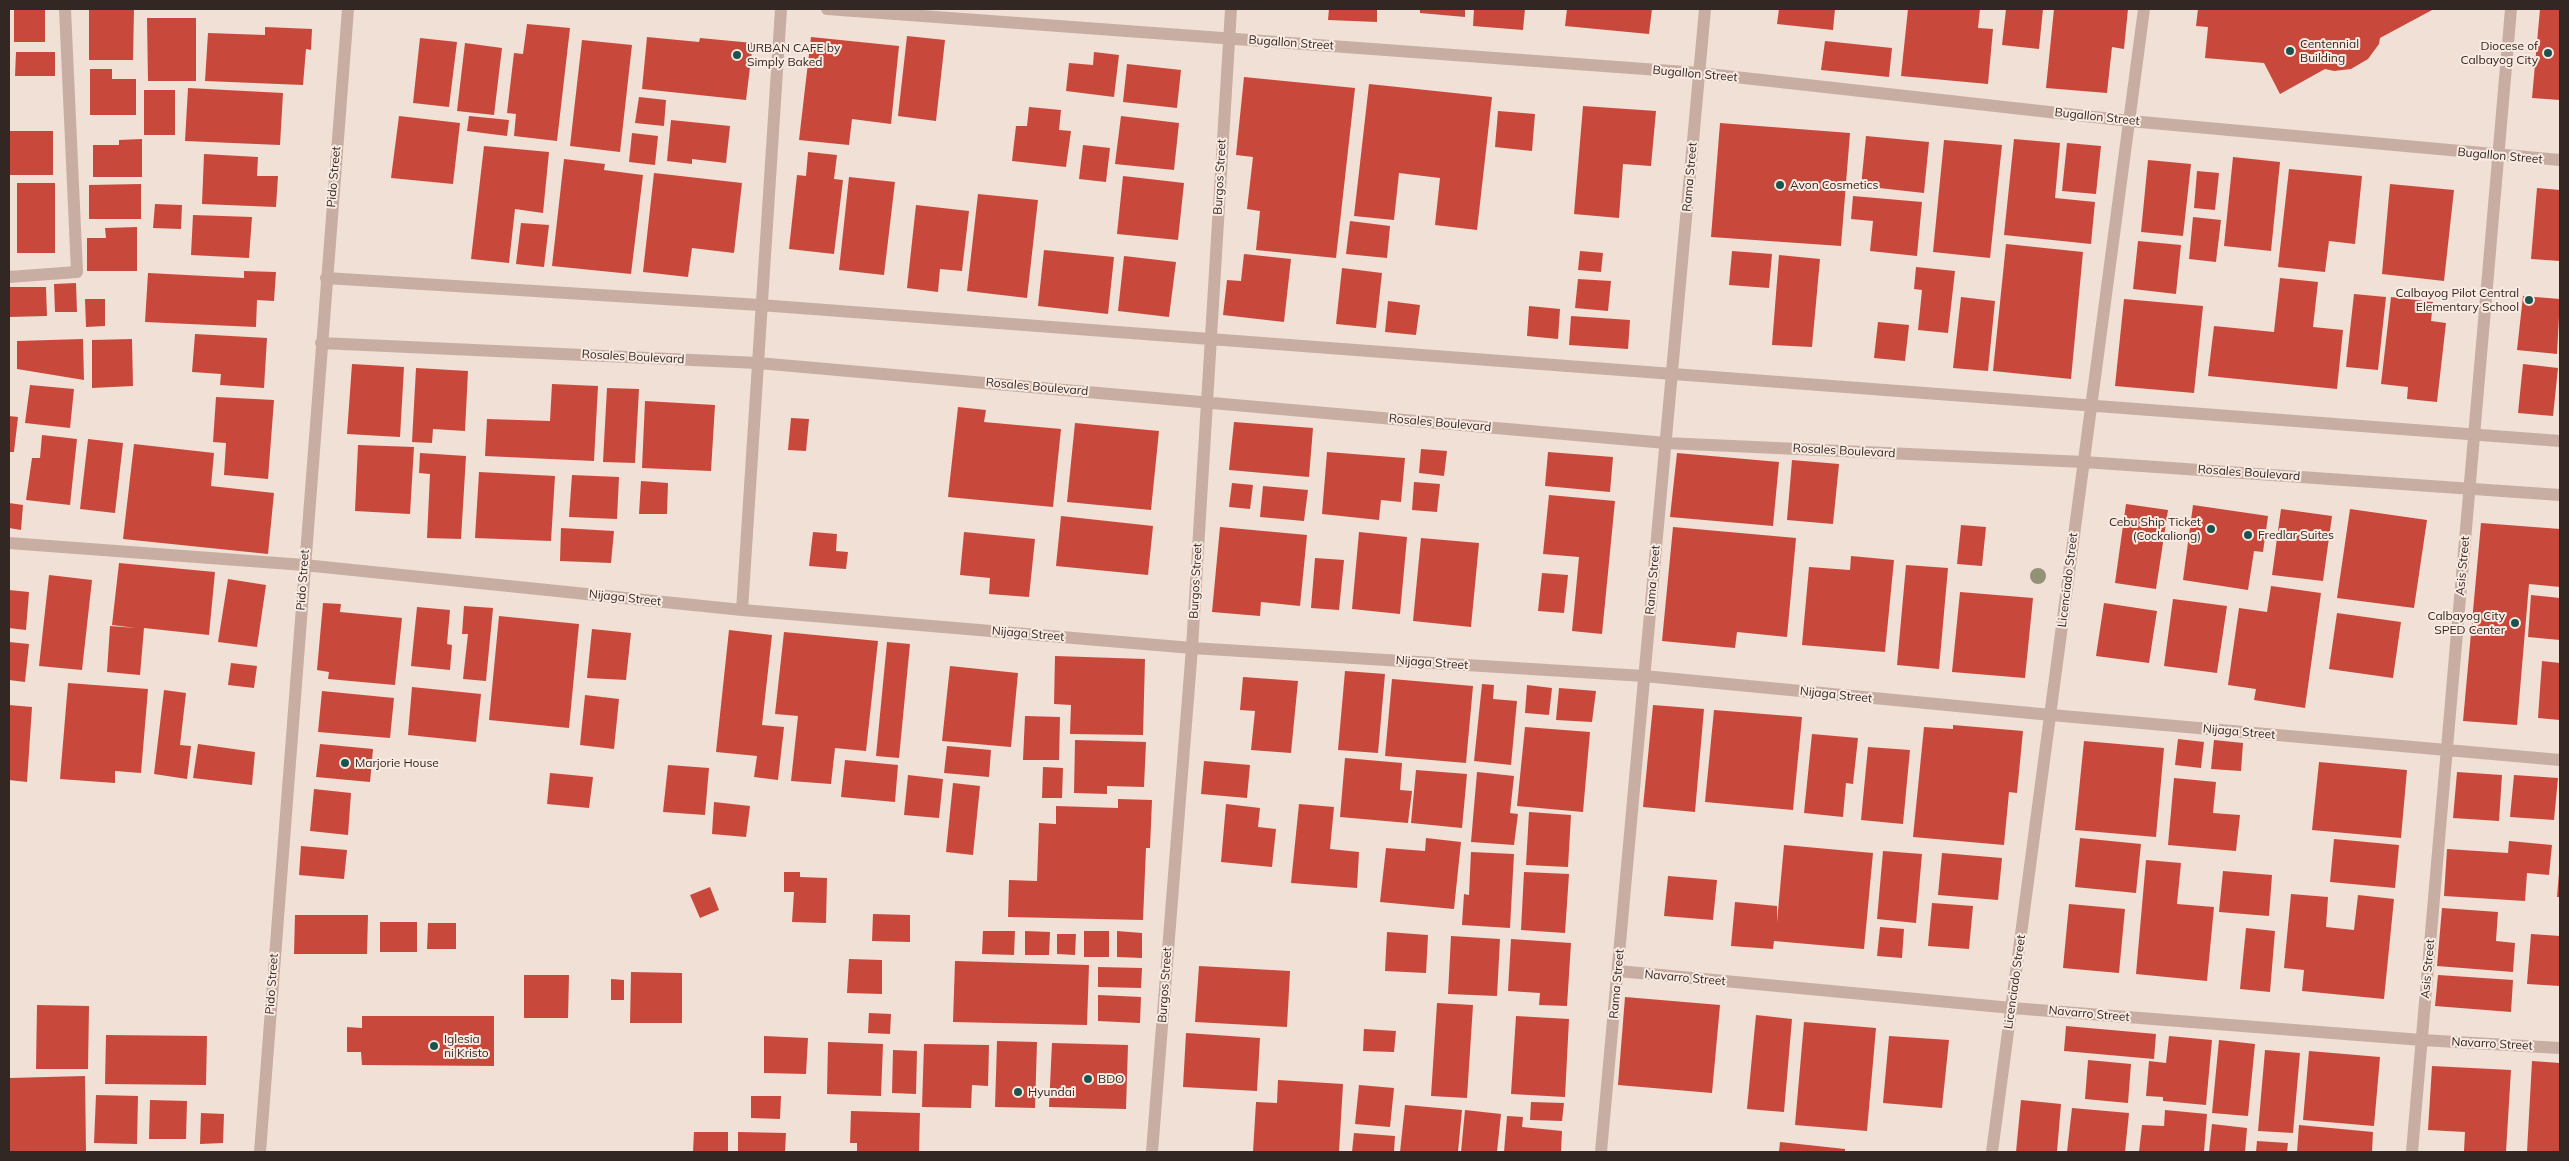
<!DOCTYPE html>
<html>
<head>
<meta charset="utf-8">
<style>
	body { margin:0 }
	#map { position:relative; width:2569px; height:1161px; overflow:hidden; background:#f1e0d6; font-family:Mulish,sans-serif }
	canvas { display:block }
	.frame { position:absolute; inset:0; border:10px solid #332724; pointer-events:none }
</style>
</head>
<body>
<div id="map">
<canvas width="2569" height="1161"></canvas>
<div class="frame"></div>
</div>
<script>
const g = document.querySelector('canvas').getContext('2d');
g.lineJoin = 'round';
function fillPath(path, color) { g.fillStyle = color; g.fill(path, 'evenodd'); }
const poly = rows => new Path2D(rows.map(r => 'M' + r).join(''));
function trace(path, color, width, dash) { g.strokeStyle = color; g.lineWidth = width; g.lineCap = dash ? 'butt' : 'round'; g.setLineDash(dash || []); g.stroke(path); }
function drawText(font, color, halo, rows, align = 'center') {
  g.font = font + ' Mulish,sans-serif'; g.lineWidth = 4; g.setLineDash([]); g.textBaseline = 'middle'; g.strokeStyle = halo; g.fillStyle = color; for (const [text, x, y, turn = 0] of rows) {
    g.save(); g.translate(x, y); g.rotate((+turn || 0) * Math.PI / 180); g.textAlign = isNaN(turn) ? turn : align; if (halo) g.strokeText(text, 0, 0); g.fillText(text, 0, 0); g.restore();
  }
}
fillPath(poly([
	[14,9,45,9,45,42,14,42],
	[89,9,134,9,133,60,89,60],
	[1329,9,1377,9,1377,22,1328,20],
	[1420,9,1465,9,1465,17,1420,13],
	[1474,9,1525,9,1523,30,1473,26],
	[1567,9,1652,9,1649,34,1565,26],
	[1779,9,1835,9,1833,30,1777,24],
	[1908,9,1980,9,1978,28,1993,29,1988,84,1901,76],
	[2006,9,2043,9,2039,49,2002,45],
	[2054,9,2128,9,2124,49,2112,47,2107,93,2046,88],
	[2198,9,2434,9,2380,38,2379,44,2368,59,2351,69,2334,71,2325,69,2280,94,2264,63,2205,58,2208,27,2196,26],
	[2540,9,2560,9,2560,100,2532,98],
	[147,18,196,18,196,81,148,81],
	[527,24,570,28,557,141,514,136,516,114,507,113,514,53,523,54],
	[265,27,312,29,311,50,306,49,303,85,205,81,208,33,265,35],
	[907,36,945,40,936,121,898,116],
	[647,37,699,42,700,38,753,43,746,100,642,89],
	[811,37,899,46,891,124,852,119,849,145,799,140],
	[420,38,457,42,449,107,413,103],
	[582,40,632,45,620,152,570,146],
	[1825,41,1892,48,1889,77,1821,70],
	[465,43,502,48,494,115,457,111],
	[16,52,55,52,55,76,15,76],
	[1094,52,1119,55,1114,97,1066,91,1069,63,1093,65],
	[1127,64,1181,70,1177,108,1123,102],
	[90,69,112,69,112,79,136,79,136,115,90,115],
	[1244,77,1355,88,1336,258,1256,250,1260,211,1247,209,1253,157,1236,155],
	[1369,84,1492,97,1477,230,1435,225,1440,178,1399,173,1394,220,1354,216],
	[188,88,283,93,280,145,185,141],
	[144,90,175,90,175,135,144,135],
	[639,97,666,100,664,126,635,123],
	[1583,106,1656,111,1651,166,1623,164,1619,218,1574,214],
	[1029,107,1061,110,1059,130,1071,131,1066,167,1012,161,1016,126,1027,126],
	[1498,111,1535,114,1532,151,1495,147],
	[399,116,460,123,453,184,391,178],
	[469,116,509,120,507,136,467,131],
	[1121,116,1179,123,1174,170,1115,164],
	[671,120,730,126,726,163,692,159,692,164,667,161],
	[1720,123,1850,133,1841,246,1711,237],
	[9,131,53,131,53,175,9,175],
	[632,133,658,136,655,165,629,162],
	[1866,136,1929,142,1924,193,1861,186],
	[142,139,142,177,93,177,93,145,119,145,119,140],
	[2014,139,2060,143,2055,198,2095,202,2091,244,2004,235],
	[1944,140,2002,145,1990,258,1933,252],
	[2067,143,2101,146,2096,194,2062,191],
	[1083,145,1110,148,1106,182,1079,179],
	[484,146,549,152,543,213,515,209,509,263,471,259],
	[808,152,837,155,834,179,843,180,834,254,789,249,797,175,806,176],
	[204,154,258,157,257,176,278,176,276,207,202,204],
	[2233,157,2280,162,2271,251,2224,246],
	[564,159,605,164,604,170,643,175,631,274,552,266],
	[2148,160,2191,164,2183,236,2141,232],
	[2289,169,2362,176,2355,244,2329,241,2325,272,2278,267],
	[2197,171,2219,173,2215,210,2194,208],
	[654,173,742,183,734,253,692,248,688,277,643,272],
	[1123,176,1184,183,1178,240,1117,234],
	[849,177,895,182,884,275,839,270],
	[17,183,55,183,55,253,17,253],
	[141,184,141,219,89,219,89,185],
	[2390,184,2454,190,2444,281,2382,274],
	[2537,188,2560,190,2560,261,2531,259],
	[978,194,1038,200,1027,298,967,291],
	[1853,196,1922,202,1917,256,1870,251,1873,221,1851,219],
	[155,204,182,205,181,229,153,228],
	[916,205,969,211,962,271,940,269,938,292,907,288],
	[193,215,252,217,249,258,191,255],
	[2193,217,2221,220,2216,262,2189,259],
	[1350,221,1390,226,1387,258,1346,254],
	[521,223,549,225,544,267,516,264],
	[137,227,137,271,87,271,87,238,106,238,105,228],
	[2138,241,2181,245,2176,294,2133,289],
	[2006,244,2083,252,2071,379,1993,371],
	[1044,250,1114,257,1108,314,1038,306],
	[1580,251,1603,253,1601,272,1578,270],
	[1732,251,1772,254,1769,288,1729,285],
	[1244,254,1291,259,1284,322,1223,315,1227,280,1241,281],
	[1779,255,1820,259,1812,347,1772,345],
	[1124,256,1176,262,1169,317,1118,311],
	[1916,267,1955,271,1948,333,1918,330,1922,290,1914,289],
	[1342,268,1382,273,1376,328,1336,324],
	[244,271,276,272,274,301,257,300,256,327,145,322,148,273,244,278],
	[2280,278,2318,282,2313,327,2343,330,2337,389,2208,376,2214,326,2274,332],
	[1578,279,1611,281,1608,311,1575,308],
	[76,283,77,312,55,312,54,284],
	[9,287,46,287,47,316,9,317],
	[2354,294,2386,297,2378,370,2346,367],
	[2523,296,2560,299,2557,354,2517,350],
	[1961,297,1995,301,1988,371,1953,368],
	[2391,297,2433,302,2431,321,2446,323,2437,402,2407,399,2408,387,2381,384],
	[85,299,105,299,105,326,86,327],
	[2124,299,2203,306,2194,393,2115,386],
	[1388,301,1420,305,1416,335,1385,332],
	[1529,306,1560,309,1558,339,1527,336],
	[1571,316,1630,320,1628,349,1569,345],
	[1878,322,1909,325,1905,361,1874,358],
	[195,334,267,338,264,388,220,385,221,374,192,372],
	[83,339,84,380,17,369,17,341],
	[132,339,133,386,92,388,92,340],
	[352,364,404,367,400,437,347,434],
	[2523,364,2558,368,2553,416,2518,413],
	[416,368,468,371,465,431,433,429,432,443,412,442],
	[552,384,598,386,594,461,485,456,487,419,550,421],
	[30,385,74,389,70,428,25,423],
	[607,388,639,389,635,463,603,462],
	[216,397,274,400,268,479,224,475,226,443,213,442],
	[645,401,715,405,711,471,642,468],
	[958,407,986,410,984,422,1061,429,1053,507,948,497],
	[9,416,18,417,14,452,9,452],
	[791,418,809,419,806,451,788,450],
	[1234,422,1313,428,1309,477,1229,470],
	[1075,423,1159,431,1151,510,1067,502],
	[42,435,77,439,70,505,26,500,32,458,40,458],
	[88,439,123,443,115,513,80,509],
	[134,444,214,453,211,486,274,493,268,554,123,539],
	[358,445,414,447,410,514,355,511],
	[1421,449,1447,451,1444,476,1419,473],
	[1327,452,1405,458,1401,502,1381,500,1379,520,1322,514],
	[1548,452,1613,457,1610,492,1545,486],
	[420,453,466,456,461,539,427,538,430,474,419,473],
	[1677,453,1779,462,1773,526,1670,517],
	[1792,460,1839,464,1833,524,1787,520],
	[479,472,555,476,551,541,475,538],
	[572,475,619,477,617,519,569,517],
	[641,481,668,483,667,514,639,514],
	[1414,482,1440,484,1437,512,1412,510],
	[1232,483,1253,485,1250,509,1229,507],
	[1263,486,1308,490,1304,521,1260,517],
	[1549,495,1615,501,1602,634,1572,631,1579,557,1543,554],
	[9,503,23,505,21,530,9,528],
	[2126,504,2168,510,2156,589,2115,583],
	[2193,505,2268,516,2263,552,2254,551,2248,590,2183,580],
	[2281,509,2332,516,2323,581,2272,575],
	[2350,509,2427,520,2414,608,2337,598],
	[1061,516,1153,526,1148,575,1056,566],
	[2481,523,2560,529,2560,587,2529,584,2517,725,2463,721],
	[1961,525,1986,527,1982,566,1957,564],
	[1220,527,1307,535,1300,606,1261,602,1260,616,1212,612],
	[1673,527,1796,538,1787,637,1737,632,1735,648,1662,641],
	[561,528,614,531,611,563,560,561],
	[813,532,837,534,836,551,848,552,846,569,809,566],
	[964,532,1035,539,1029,597,989,594,990,578,960,575],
	[1359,532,1407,537,1400,614,1352,609],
	[1421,538,1479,543,1471,627,1413,621],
	[1851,556,1894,560,1885,652,1802,645,1809,567,1850,570],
	[1315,558,1344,560,1339,610,1311,608],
	[119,563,215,572,209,635,144,628,140,675,107,672,110,626,136,628,112,625],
	[1906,565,1948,568,1939,669,1897,665],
	[1542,573,1568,575,1564,613,1538,611],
	[49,575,92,580,82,670,39,666],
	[228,579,266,585,257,647,218,642],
	[2271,586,2321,593,2305,708,2254,700,2256,689,2228,685,2239,608,2267,612],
	[9,590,29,592,26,630,9,628],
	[1960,592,2033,598,2025,678,1952,672],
	[2531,595,2560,598,2560,640,2528,637],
	[2173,599,2227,606,2217,673,2164,666],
	[323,603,341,604,340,612,402,618,395,685,328,679,329,672,317,670],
	[2104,603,2157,611,2149,663,2096,656],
	[464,606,493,608,486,681,463,679,468,634,462,634],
	[417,607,450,610,447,644,452,645,450,670,411,666],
	[2337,613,2401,622,2393,678,2329,669],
	[499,616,579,624,569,728,489,720],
	[592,629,631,633,626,680,587,678],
	[729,630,772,635,762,725,784,727,778,780,754,777,757,756,716,752],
	[784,632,878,641,866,751,835,748,831,784,791,781,798,716,775,714],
	[9,642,29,644,25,682,9,680],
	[887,642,910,644,899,758,876,756],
	[1055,656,1145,659,1143,735,1070,734,1071,705,1054,704],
	[2542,661,2560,663,2560,720,2538,718],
	[231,663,257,666,254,688,228,685],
	[950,666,1018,673,1011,747,942,741],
	[1345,671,1385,674,1378,753,1338,750],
	[1243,677,1298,681,1291,753,1251,750,1255,711,1240,710],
	[1392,679,1473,686,1466,763,1385,756],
	[68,683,148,689,141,773,115,771,115,783,60,779],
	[1482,684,1494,685,1493,699,1517,701,1511,765,1474,761],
	[1527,685,1552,688,1549,715,1525,713],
	[412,687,481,694,476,742,408,735],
	[1559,688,1596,691,1592,722,1556,720],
	[164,690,186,693,180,745,191,746,187,779,154,774],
	[322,691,394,698,390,738,318,732],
	[585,695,619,699,614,749,580,745],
	[9,705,32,707,27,782,9,780],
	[1653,705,1704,709,1695,812,1643,807],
	[1714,710,1802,717,1793,810,1705,802],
	[1025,716,1060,717,1059,760,1023,760],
	[1953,725,2023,731,2017,793,2009,792,2004,845,1913,837,1924,727,1953,729],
	[1525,727,1590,732,1583,812,1517,806],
	[1812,734,1858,738,1853,784,1846,783,1843,817,1804,813],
	[2178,739,2204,742,2201,768,2175,765],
	[1075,740,1146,742,1144,787,1107,786,1107,794,1074,793],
	[2214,740,2243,743,2241,771,2211,769],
	[2084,741,2164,748,2156,837,2075,830],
	[198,744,255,752,252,785,193,778],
	[320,744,373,749,370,782,316,777],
	[947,746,991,750,989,777,944,773],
	[1868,747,1910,750,1903,824,1861,820],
	[1345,758,1402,763,1400,790,1412,791,1408,823,1340,817],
	[845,760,898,765,895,802,841,797],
	[1204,761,1250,765,1247,798,1201,794],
	[2319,762,2407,770,2401,838,2312,830],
	[668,765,709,768,705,815,663,812],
	[1043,767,1063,768,1062,798,1042,798],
	[1416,770,1467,774,1462,828,1411,823],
	[1477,772,1514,776,1510,813,1518,814,1514,845,1471,842],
	[2457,772,2502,775,2499,821,2453,818],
	[550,773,593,777,589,808,547,804],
	[908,775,943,779,939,818,904,815],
	[2514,775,2558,778,2554,820,2510,817],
	[2174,778,2216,782,2213,813,2240,815,2236,851,2168,845],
	[953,783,980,786,973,855,946,852],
	[314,789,351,793,348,835,310,831],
	[1118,799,1152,800,1150,848,1146,848,1143,920,1008,917,1009,880,1037,881,1039,823,1056,824,1056,806,1118,808],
	[714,802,750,806,746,837,712,834],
	[1226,804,1260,808,1258,827,1276,829,1272,867,1221,862],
	[1299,804,1334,807,1330,849,1359,852,1357,888,1291,883],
	[1529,812,1571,815,1568,867,1526,865],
	[1426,838,1461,842,1454,909,1380,902,1386,848,1425,851],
	[2080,838,2141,844,2136,893,2075,887],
	[2334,839,2399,845,2395,888,2330,882],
	[2509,841,2552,845,2549,875,2527,873,2525,901,2444,896,2447,849,2508,853],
	[1784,845,1873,853,1864,949,1774,941,1773,949,1731,946,1735,902,1777,906,1777,922],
	[301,846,347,850,344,879,299,875],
	[1883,851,1922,854,1916,923,1877,919],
	[1471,852,1514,854,1510,928,1462,925,1464,894,1469,895],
	[1942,853,2002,858,1998,900,1938,895],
	[2146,860,2181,863,2177,904,2214,907,2207,981,2136,974],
	[2223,871,2272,875,2269,916,2219,912],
	[784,872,800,872,800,877,827,878,826,923,792,922,794,892,784,892],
	[1524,872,1569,874,1565,933,1521,930],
	[2559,873,2560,873,2560,897,2557,897],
	[1668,876,1717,880,1713,920,1664,916],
	[710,887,719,910,700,918,690,895],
	[2291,894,2328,897,2326,927,2354,930,2358,895,2394,899,2384,999,2302,991,2304,970,2284,968],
	[1932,903,1973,906,1969,949,1928,946],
	[2069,904,2125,909,2119,973,2063,968],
	[2442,908,2498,912,2496,941,2515,943,2513,972,2437,966],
	[873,914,910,915,910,942,872,941],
	[295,915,368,915,367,954,294,954],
	[380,922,417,922,417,952,380,952],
	[428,923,456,923,456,949,427,949],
	[1880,927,1904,929,1902,958,1877,956],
	[2246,928,2275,931,2270,992,2240,989],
	[983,931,1015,931,1014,955,982,954],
	[1025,931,1050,932,1049,955,1025,955],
	[1084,931,1109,931,1109,957,1084,957],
	[1117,931,1142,933,1142,958,1117,957],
	[1387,932,1428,935,1426,973,1385,971],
	[1057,934,1076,934,1075,955,1057,954],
	[2531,934,2560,936,2560,986,2527,984],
	[1451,936,1500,939,1497,996,1448,994],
	[1511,939,1571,943,1567,1006,1539,1005,1540,993,1508,991],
	[849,959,882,960,882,994,847,993],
	[955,961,1089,965,1087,1025,953,1022],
	[1199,966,1290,971,1287,1027,1195,1022],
	[1098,967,1142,968,1141,988,1098,987],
	[631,972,682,973,682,1023,630,1023],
	[524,975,569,975,568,1018,524,1018],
	[2438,975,2513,980,2511,1012,2435,1006],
	[611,979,624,980,624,1000,611,1000],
	[1098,995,1141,997,1140,1023,1098,1021],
	[1625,997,1720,1005,1712,1093,1618,1085],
	[1437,1003,1473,1005,1467,1098,1431,1096],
	[37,1005,89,1006,88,1069,36,1069],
	[869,1013,891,1014,890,1034,868,1033],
	[1756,1015,1792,1019,1784,1112,1747,1109],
	[362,1016,494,1016,494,1066,362,1065,361,1052,347,1052,347,1027,362,1028],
	[1516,1016,1569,1019,1565,1097,1511,1094],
	[1804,1022,1876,1028,1867,1131,1795,1125],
	[2066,1026,2156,1034,2154,1059,2064,1051],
	[1364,1029,1396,1031,1394,1052,1363,1051],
	[1186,1033,1260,1038,1257,1091,1183,1087],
	[106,1035,207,1036,206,1085,105,1084],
	[764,1036,808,1038,806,1074,764,1073],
	[1889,1036,1949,1040,1942,1108,1883,1103],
	[2169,1036,2212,1040,2206,1105,2163,1101,2163,1097,2146,1096,2149,1061,2166,1063],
	[2219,1040,2255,1044,2248,1116,2212,1113],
	[997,1041,1037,1042,1035,1108,995,1107],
	[828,1042,883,1044,881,1096,827,1094],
	[1052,1043,1128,1045,1126,1109,1049,1107],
	[924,1044,989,1045,988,1086,972,1085,971,1108,922,1107],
	[893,1050,917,1051,916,1094,892,1093],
	[2265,1050,2300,1053,2293,1133,2258,1131],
	[2309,1051,2380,1057,2374,1126,2303,1120],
	[2088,1060,2131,1064,2128,1103,2085,1099],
	[2532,1061,2560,1063,2560,1152,2527,1152],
	[2432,1066,2511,1070,2506,1152,2464,1151,2465,1132,2428,1130],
	[85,1076,86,1152,9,1152,9,1078],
	[1278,1080,1343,1084,1339,1152,1253,1152,1256,1102,1277,1103],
	[1359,1085,1394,1088,1390,1127,1355,1124],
	[96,1095,138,1096,137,1144,94,1143],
	[751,1096,781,1096,780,1119,751,1118],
	[150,1100,187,1101,186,1139,149,1139],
	[2021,1100,2061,1104,2057,1152,2016,1152],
	[1531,1102,1564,1103,1562,1121,1530,1120],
	[1405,1105,1462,1110,1458,1152,1400,1152],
	[2072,1108,2129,1113,2125,1152,2067,1152],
	[1465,1110,1501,1114,1497,1152,1461,1152],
	[2165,1110,2207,1114,2204,1152,2139,1152,2142,1125,2164,1126],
	[851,1111,920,1113,919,1152,857,1152,857,1143,850,1143],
	[201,1113,224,1114,223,1143,200,1144],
	[1507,1116,1523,1117,1522,1127,1562,1131,1561,1152,1504,1152],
	[2212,1124,2247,1128,2245,1152,2209,1152],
	[2299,1125,2373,1132,2372,1152,2297,1152],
	[694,1132,728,1132,728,1152,693,1152],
	[738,1132,786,1133,785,1152,738,1152],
	[1354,1133,1395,1136,1394,1152,1352,1152],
	[2257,1141,2288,1143,2287,1152,2256,1152],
	[1780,1142,1845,1149,1845,1152,1779,1152]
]), '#c8493c');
trace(poly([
	[827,9,1699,73,2130,121,2560,160],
	[9,277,77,272,65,9],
	[326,278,760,305,2560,441],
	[321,343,758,363,1666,443,2084,462,2560,495],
	[9,543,304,565,742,610,1192,648,1644,676,2051,715,2560,760],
	[742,610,781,9],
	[1618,971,2012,1008,2422,1040,2560,1048],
	[260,1152,348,9],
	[1152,1152,1192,648,1231,9],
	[1601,1152,1705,9],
	[1992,1152,2144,9],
	[2412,1152,2511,9]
]), '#c8aea2', 12);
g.fillStyle = '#949176';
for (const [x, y] of [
	[2038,576]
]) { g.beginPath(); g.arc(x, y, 8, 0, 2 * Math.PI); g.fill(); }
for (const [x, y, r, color] of [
	[2290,51,5,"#1a544f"],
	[2548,53,5,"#1a544f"],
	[737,55,5,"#1a544f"],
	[1780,185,5,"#1a544f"],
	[2529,300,5,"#1a544f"],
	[2211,529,5,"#1a544f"],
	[2248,535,5,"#1a544f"],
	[2515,623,5,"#1a544f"],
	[345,763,5,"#1a544f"],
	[434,1046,5,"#1a544f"],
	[1088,1079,5,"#1a544f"],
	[1018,1092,5,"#1a544f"]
]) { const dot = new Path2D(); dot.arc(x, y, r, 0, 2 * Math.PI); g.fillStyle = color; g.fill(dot); trace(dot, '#f9ebe2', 2); }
drawText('12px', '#332724', '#f9ebe2', [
	["Bugallon Street",1291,43,4],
	["Bugallon Street",1695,74,5],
	["Bugallon Street",2097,117,6],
	["Bugallon Street",2500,156,5],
	["Pido Street",334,177,-85],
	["Burgos Street",1220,177,-87],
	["Rama Street",1690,177,-85],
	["Rosales Boulevard",633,357,3],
	["Rosales Boulevard",1037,387,5],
	["Rosales Boulevard",1440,423,5],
	["Rosales Boulevard",1844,451,3],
	["Rosales Boulevard",2249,473,4],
	["Asis Street",2463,566,-85],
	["Pido Street",303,580,-86],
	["Rama Street",1653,580,-85],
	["Licenciado Street",2068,580,-83],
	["Burgos Street",1196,581,-87],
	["Nijaga Street",625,598,6],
	["Nijaga Street",1028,634,5],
	["Nijaga Street",1432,663,4],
	["Nijaga Street",1836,695,6],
	["Nijaga Street",2239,732,5],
	["Asis Street",2428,969,-85],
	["Navarro Street",1685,978,5],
	["Licenciado Street",2015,982,-82],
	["Pido Street",272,984,-86],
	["Rama Street",1617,984,-85],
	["Burgos Street",1165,985,-86],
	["Navarro Street",2089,1014,5],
	["Navarro Street",2492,1044,3]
]);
drawText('12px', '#332724', '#f9ebe2', [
	["Centennial",2300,44],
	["Building",2300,58],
	["Diocese of",2538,46,"right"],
	["Calbayog City",2538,60,"right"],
	["URBAN CAFE by",747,48],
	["Simply Baked",747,62],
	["Avon Cosmetics",1790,185],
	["Calbayog Pilot Central",2519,293,"right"],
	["Elementary School",2519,307,"right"],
	["Cebu Ship Ticket",2201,522,"right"],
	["(Cockaliong)",2201,536,"right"],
	["Fredlar Suites",2258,535],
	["Calbayog City",2505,616,"right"],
	["SPED Center",2505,630,"right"],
	["Marjorie House",355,763],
	["Iglesia",444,1039],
	["ni Kristo",444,1053],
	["BDO",1098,1079],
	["Hyundai",1028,1092]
], 'left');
</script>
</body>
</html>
